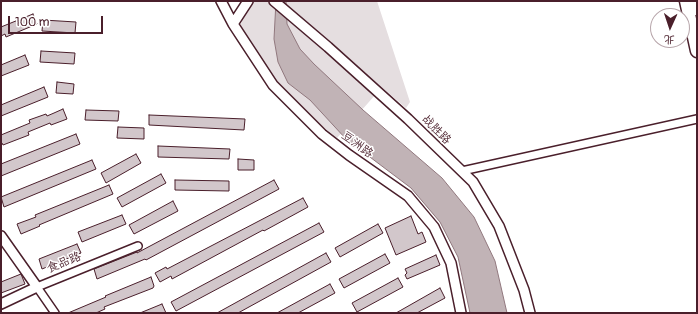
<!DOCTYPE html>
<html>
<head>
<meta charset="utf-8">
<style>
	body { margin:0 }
	#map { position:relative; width:698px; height:314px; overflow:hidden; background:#fff; font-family:Pangolin,"LXGW WenKai TC",sans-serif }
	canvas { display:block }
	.frame { position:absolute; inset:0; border:2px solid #4a1f2b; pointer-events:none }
	.north { position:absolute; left:650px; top:8px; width:40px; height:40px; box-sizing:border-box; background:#fff; border:1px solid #b7a5aa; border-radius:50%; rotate:183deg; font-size:11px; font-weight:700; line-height:16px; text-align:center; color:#4a1f2b }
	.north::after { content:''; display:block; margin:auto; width:14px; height:18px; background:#4a1f2b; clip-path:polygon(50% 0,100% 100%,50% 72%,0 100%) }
	.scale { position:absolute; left:8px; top:16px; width:95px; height:18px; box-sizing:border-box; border:2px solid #4a1f2b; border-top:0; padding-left:5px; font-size:12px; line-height:14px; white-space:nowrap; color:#4a1f2b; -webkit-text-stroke:3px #fff; paint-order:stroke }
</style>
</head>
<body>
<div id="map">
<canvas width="698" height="314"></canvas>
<div class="frame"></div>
<div class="north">北</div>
<div class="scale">100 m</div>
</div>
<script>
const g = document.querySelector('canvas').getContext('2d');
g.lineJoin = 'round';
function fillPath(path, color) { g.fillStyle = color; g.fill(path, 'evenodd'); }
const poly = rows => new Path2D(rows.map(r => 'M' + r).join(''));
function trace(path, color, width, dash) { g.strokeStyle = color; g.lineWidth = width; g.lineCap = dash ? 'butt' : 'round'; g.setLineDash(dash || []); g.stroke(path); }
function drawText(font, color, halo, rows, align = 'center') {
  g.font = font + ' Pangolin,"LXGW WenKai TC",sans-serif'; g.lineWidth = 3; g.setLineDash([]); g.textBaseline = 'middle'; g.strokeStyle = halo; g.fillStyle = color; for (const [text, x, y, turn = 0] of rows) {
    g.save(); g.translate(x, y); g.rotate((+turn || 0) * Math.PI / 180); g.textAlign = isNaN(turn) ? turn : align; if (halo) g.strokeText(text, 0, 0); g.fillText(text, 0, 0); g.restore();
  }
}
fillPath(poly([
	[253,1,268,1,376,94,337,138,311,117,288,95,270,73,240,28,243,17],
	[281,1,377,1,410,102,406,108]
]), '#e5dee0');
const water = poly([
	[276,1,286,1,287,24,300,49,314,64,363,110,442,178,474,217,495,261,507,313,470,313,458,257,440,222,411,188,346,139,310,100,288,83,278,62,274,39,276,1]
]);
fillPath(water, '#c1b3b6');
trace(water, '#91787e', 1);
const building = poly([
	[33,14,37,24,6,37,5,34,1,36,1,27,33,14],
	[43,20,76,22,75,33,42,31,43,20],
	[41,51,75,53,74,64,40,62,41,51],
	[25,55,29,65,1,76,1,65,25,55],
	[57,82,74,84,73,94,56,93,57,82],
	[44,87,48,97,1,116,1,105,44,87],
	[63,109,67,119,51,125,50,123,28,132,29,135,3,145,2,143,1,143,1,135,30,123,29,120,46,114,47,116,54,113,63,109],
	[86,110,119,111,118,121,85,120,86,110],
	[149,115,245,119,244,130,149,125,149,115],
	[118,127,144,128,144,139,117,138,118,127],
	[76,134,80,144,1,176,1,164,76,134],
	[158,146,230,149,229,159,158,157,158,146],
	[136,154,141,163,106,183,101,173,136,154],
	[238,159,254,160,254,170,238,170,238,159],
	[92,160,96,169,4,207,1,197,92,160],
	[161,174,166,183,122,207,117,198,161,174],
	[175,180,229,181,229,191,175,190,175,180],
	[274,180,279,189,146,260,145,259,97,279,94,269,137,252,137,253,274,180],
	[109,185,113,194,39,225,40,226,21,234,17,224,36,217,35,215,109,185],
	[303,198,308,207,264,231,263,230,172,279,171,276,160,282,155,273,166,267,167,269,303,198],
	[173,201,178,211,134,234,129,225,173,201],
	[122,215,126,224,82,242,78,232,122,215],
	[411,216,418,234,422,232,426,242,396,255,385,228,411,216],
	[319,223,324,232,176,311,171,302,319,223],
	[378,224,383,233,340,257,335,248,378,224],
	[77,244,81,253,42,269,39,259,77,244],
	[326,253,331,262,238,313,217,313,326,253],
	[385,254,390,263,344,288,339,279,385,254],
	[436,255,440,265,407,279,405,275,407,273,405,269,436,255],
	[21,274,25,284,1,293,1,282,21,274],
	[151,277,154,286,153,288,104,307,105,309,96,313,68,313,106,297,105,296,151,277],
	[398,278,403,287,357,312,352,303,398,278],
	[330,284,335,293,298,313,277,313,330,284],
	[440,288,445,298,417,313,396,313,440,288],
	[162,304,166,313,140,313,162,304]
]);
fillPath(building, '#d2c7cb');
trace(building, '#4a1f2b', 1);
const minor = poly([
	[462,171,697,119],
	[55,313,37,287,138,246]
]);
const tertiary = poly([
	[221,1,233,24,273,85,322,134,349,155,408,196,434,227,451,263,461,313],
	[274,1,328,47,408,119,473,182,499,226,524,290,530,313],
	[233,24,248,1],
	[1,236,37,287,1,304]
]);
const primary = poly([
	[686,1,697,51],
	[695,1,697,9]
]);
trace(minor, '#4a1f2b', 10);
trace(tertiary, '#4a1f2b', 12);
trace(primary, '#4a1f2b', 15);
trace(minor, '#fff', 7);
trace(tertiary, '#fff', 9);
trace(primary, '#fff', 12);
drawText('12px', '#4a1f2b', '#fff', [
	["战胜路",436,130,45],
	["豆洲路",357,145,36],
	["食品路",64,263,-22]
]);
</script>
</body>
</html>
